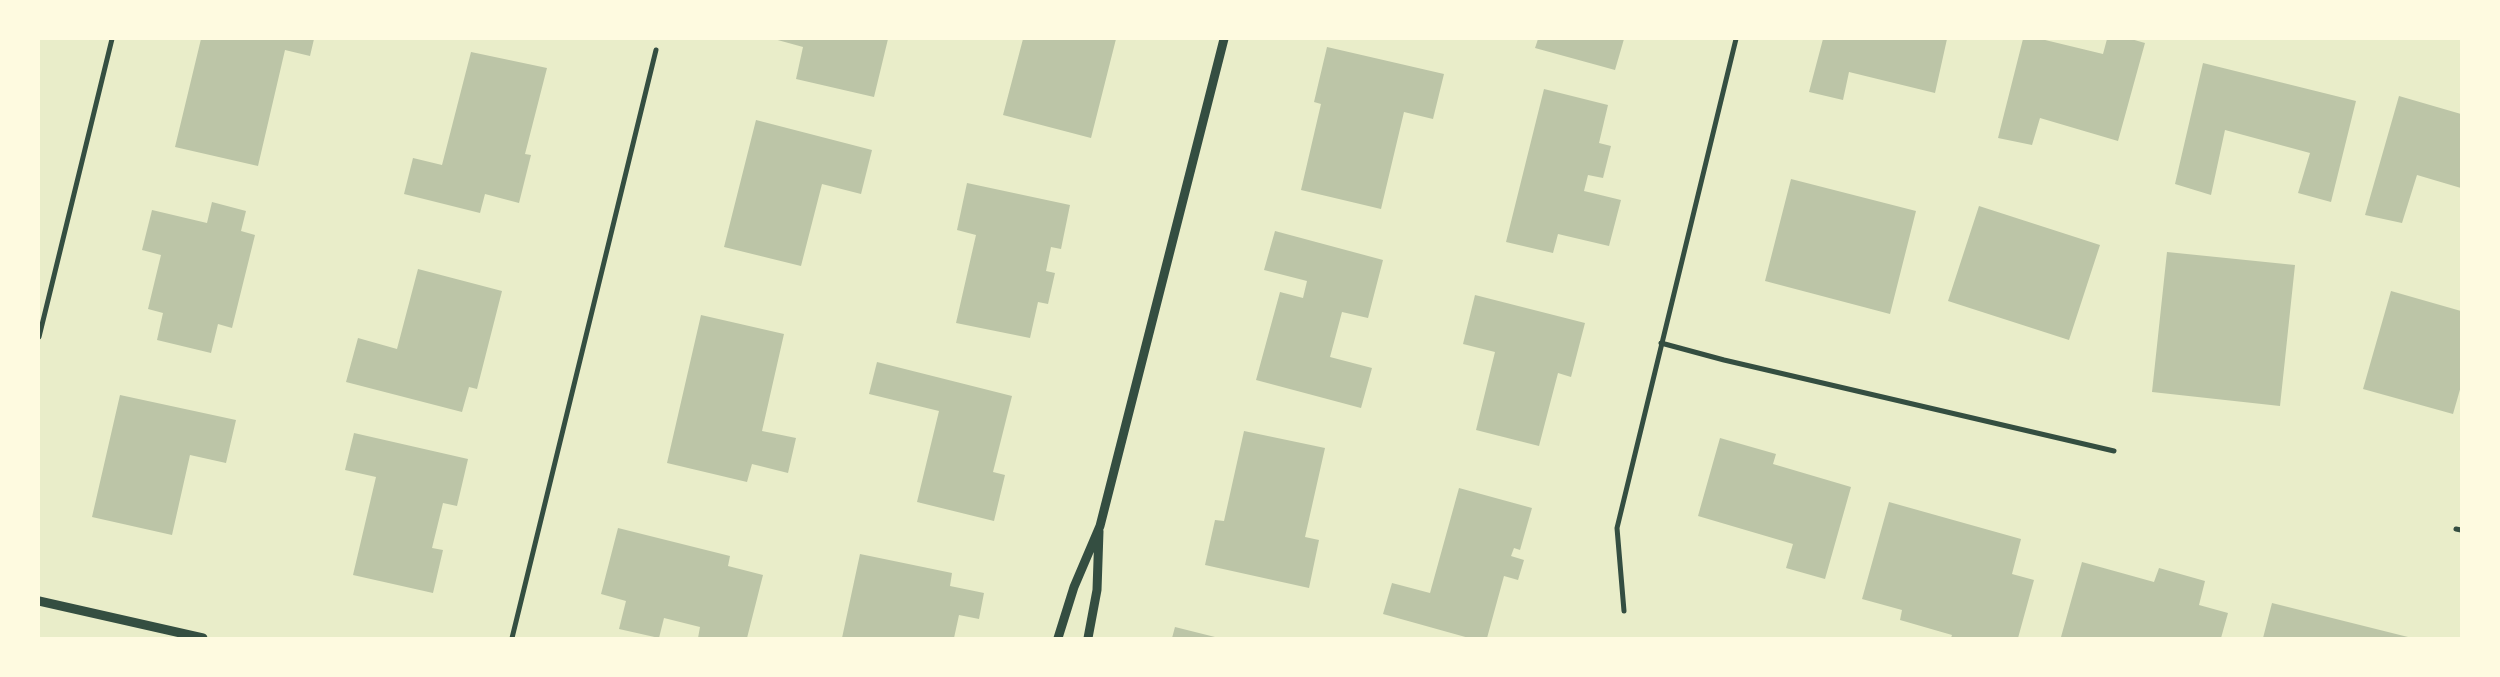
<!DOCTYPE html>
<html>
<head>
<meta charset="utf-8">
<style>
	body { margin:0 }
	#map { position:relative; width:2500px; height:677px; overflow:hidden; background:#e9edc9; font-family:"Titillium Web",sans-serif }
	canvas { display:block }
	.frame { position:absolute; inset:0; border:40px solid #fefae0; pointer-events:none }
</style>
</head>
<body>
<div id="map">
<canvas width="2500" height="677"></canvas>
<div class="frame"></div>
</div>
<script>
const g = document.querySelector('canvas').getContext('2d');
g.lineJoin = 'round';
function fillPath(path, color) { g.fillStyle = color; g.fill(path, 'evenodd'); }
const poly = rows => new Path2D(rows.map(r => 'M' + r).join(''));
function trace(path, color, width, dash) { g.strokeStyle = color; g.lineWidth = width; g.lineCap = dash ? 'butt' : 'round'; g.setLineDash(dash || []); g.stroke(path); }
fillPath(poly([
	[201,39,314,39,310,56,285,50,258,166,175,147],
	[774,39,888,39,874,97,796,79,803,47],
	[1023,39,1116,39,1091,138,1003,115],
	[1538,39,1624,39,1615,70,1535,48],
	[1823,39,1947,39,1935,93,1849,72,1843,100,1809,92],
	[2023,39,2041,39,2103,54,2107,39,2131,39,2145,43,2118,141,2040,118,2032,145,1998,138],
	[1327,47,1444,74,1433,119,1404,112,1381,209,1301,190,1321,104,1314,102],
	[471,52,547,68,525,154,531,155,519,203,485,194,480,213,404,194,413,158,442,165],
	[2203,63,2356,101,2331,202,2298,193,2310,153,2225,130,2211,195,2175,184],
	[1544,89,1608,105,1599,143,1611,146,1603,178,1588,175,1584,191,1621,200,1609,246,1558,234,1553,253,1506,242],
	[2399,96,2461,114,2461,188,2417,175,2402,223,2365,215],
	[756,120,872,150,861,194,822,184,801,266,724,247],
	[1791,179,1916,211,1890,314,1765,281],
	[967,183,1070,205,1061,249,1051,247,1046,271,1055,273,1048,304,1038,302,1030,338,956,323,976,235,957,230],
	[212,202,246,211,241,231,255,235,232,328,218,324,211,353,157,340,163,313,148,309,161,255,142,250,152,210,207,223],
	[1979,206,2100,245,2069,340,1948,301],
	[1275,231,1383,260,1368,318,1342,312,1330,357,1372,368,1361,408,1256,380,1280,292,1303,298,1307,281,1264,270],
	[2167,252,2295,265,2280,406,2152,392],
	[418,269,502,291,477,389,469,387,462,412,346,382,358,338,397,349],
	[2391,291,2461,311,2461,386,2453,414,2363,389],
	[1475,295,1585,323,1571,377,1558,373,1539,446,1476,430,1495,352,1463,344],
	[701,315,784,334,762,431,796,438,788,473,752,464,747,482,667,463],
	[877,362,1012,396,993,472,1005,475,994,521,917,502,939,411,869,394],
	[120,395,236,420,226,463,190,455,172,535,92,517],
	[1244,431,1325,448,1305,537,1319,540,1309,588,1205,565,1215,520,1224,521],
	[354,433,468,459,457,506,443,503,432,548,443,550,433,593,353,575,376,477,345,470],
	[1720,438,1776,454,1773,464,1851,487,1825,579,1786,568,1793,544,1698,516],
	[1459,488,1532,508,1520,550,1514,548,1511,556,1524,560,1518,580,1504,576,1487,638,1469,638,1383,614,1392,583,1430,593],
	[1889,502,2021,539,2012,574,2034,580,2018,638,1951,638,1952,635,1900,620,1902,610,1862,599],
	[618,528,730,556,728,566,763,575,747,638,698,638,700,627,664,618,659,638,619,629,626,601,601,594],
	[860,554,952,573,950,586,984,593,979,619,959,615,954,638,842,638],
	[2082,562,2154,582,2159,568,2205,581,2199,605,2228,613,2221,638,2061,637],
	[2272,603,2408,637,2407,638,2263,638],
	[1175,627,1219,638,1172,638]
]), '#bcc5a7');
trace(poly([
	[39,337,112,39],
	[1661,343,1724,360,2114,451],
	[2456,529,2461,530],
	[1624,611,1617,528,1736,39],
	[512,638,656,50]
]), '#344e41', 5);
trace(poly([
	[39,601,203,638],
	[1058,638,1074,587,1100,526,1224,39],
	[1088,638,1097,590,1099,531]
]), '#344e41', 9);
</script>
</body>
</html>
